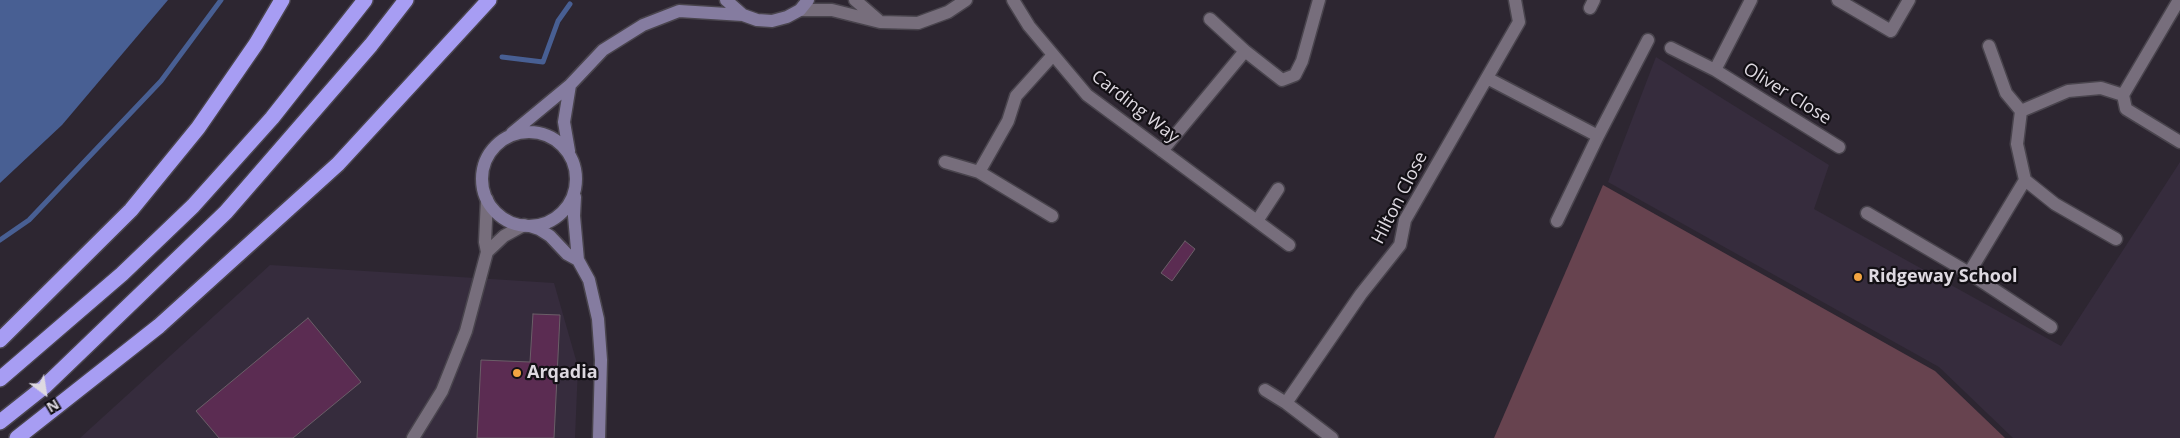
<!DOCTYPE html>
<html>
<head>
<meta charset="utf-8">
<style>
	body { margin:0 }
	#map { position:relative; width:2180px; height:438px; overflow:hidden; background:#2d2631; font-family:"Open Sans",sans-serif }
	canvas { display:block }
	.north { position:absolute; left:20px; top:368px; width:50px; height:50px; -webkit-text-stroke:4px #131015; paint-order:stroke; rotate:149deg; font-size:14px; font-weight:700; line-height:20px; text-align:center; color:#ded9e1 }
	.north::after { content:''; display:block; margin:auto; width:18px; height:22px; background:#ded9e1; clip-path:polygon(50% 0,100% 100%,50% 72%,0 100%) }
</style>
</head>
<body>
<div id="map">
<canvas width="2180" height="438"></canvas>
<div class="north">N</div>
</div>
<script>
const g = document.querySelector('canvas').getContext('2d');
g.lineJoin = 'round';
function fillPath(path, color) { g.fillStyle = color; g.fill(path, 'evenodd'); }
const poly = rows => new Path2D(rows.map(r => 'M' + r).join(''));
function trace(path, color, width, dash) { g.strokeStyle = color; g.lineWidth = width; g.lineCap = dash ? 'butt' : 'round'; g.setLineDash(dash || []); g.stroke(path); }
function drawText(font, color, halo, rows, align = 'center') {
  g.font = font + ' "Open Sans",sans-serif'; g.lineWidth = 4.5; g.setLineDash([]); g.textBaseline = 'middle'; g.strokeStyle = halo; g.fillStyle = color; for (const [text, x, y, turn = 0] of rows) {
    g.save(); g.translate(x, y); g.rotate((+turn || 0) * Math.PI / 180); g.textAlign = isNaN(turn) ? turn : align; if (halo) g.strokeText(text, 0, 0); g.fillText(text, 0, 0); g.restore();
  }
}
fillPath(poly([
	[1656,57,1829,165,1814,209,2061,346,2180,162,2180,438,2013,438,1939,367,1608,182],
	[270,265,554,283,578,367,575,438,80,438]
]), '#362c3d');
fillPath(poly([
	[1603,185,1935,371,2005,438,1494,438]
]), '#67434f');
fillPath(poly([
	[0,0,168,0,62,125,0,183]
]), '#485f93');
trace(poly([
	[502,57,543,62,558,21,570,4],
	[0,240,29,220,161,81,221,0]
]), '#485f93', 5);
const building = poly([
	[1185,241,1195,249,1172,281,1161,273,1185,241],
	[533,314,560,315,554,438,477,438,481,360,530,362,533,314],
	[308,318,361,382,293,438,219,438,196,411,308,318]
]);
fillPath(building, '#5b2c52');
trace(building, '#6b5e68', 1);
const street = poly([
	[855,0,878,20],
	[1013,0,1029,26,1087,95,1289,245],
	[1838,0,1891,31,1909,0],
	[1590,8,1594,0],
	[800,10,832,10,880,22,918,23,948,12,966,0],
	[1210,19,1245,51],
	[1989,46,2006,93,2021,111],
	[1671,48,1715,70,1839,147],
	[1715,70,1751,0],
	[1487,78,1598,136,1557,221],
	[2123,95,2126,109,2180,142],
	[1598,136,1648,40],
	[1162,151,1245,51,1282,80,1295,75,1302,61,1319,0],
	[945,162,979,172],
	[2025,180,2055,204,2116,239],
	[1867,213,1969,273,2025,180,2017,144,2021,111,2068,91,2101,88,2123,95,2179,0],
	[1052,216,979,172,1008,121,1016,96,1053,55],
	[1257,221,1278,189],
	[487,252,504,236,524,225],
	[1969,273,2051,327],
	[1265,390,1286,403],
	[413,438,442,391,466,331,487,252,485,242,487,199],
	[1332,438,1286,403,1361,294,1400,245,1405,220,1519,22,1515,0]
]);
const secondary = poly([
	[726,0,743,15,757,20,772,21,787,17,800,10,808,0],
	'482 179a47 47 0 1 1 94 0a47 47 0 1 1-94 0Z',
	[512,133,570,85,603,50,643,25,679,11,743,15],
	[569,151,564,122,570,85],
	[575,197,574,216,578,260,589,280,598,319,601,360,599,438],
	[530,226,539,229,550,236,567,254,578,260]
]);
const highway = poly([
	[0,340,131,210,198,128,256,44,282,0],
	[0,379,122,274,193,206,272,118,365,0],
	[0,422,44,387,226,212,371,45,406,0],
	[17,438,159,326,338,164,489,0]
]);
trace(street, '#49444d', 15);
trace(secondary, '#49444d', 15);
trace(highway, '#49444d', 18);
trace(street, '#776e7c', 12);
trace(secondary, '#857ca0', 12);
trace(highway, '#a79df3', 15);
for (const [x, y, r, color] of [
	[1858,277,5,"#f3a442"],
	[517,373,5,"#f3a442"]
]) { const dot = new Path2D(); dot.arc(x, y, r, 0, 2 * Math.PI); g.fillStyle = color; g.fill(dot); trace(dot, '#131015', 2); }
drawText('18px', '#ded9e1', '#131015', [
	["Oliver Close",1787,94,32],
	["Carding Way",1135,107,38],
	["Hilton Close",1400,198,-63]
]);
drawText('bold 18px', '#ded9e1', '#131015', [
	["Ridgeway School",1868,277],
	["Arqadia",527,373]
], 'left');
</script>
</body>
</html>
